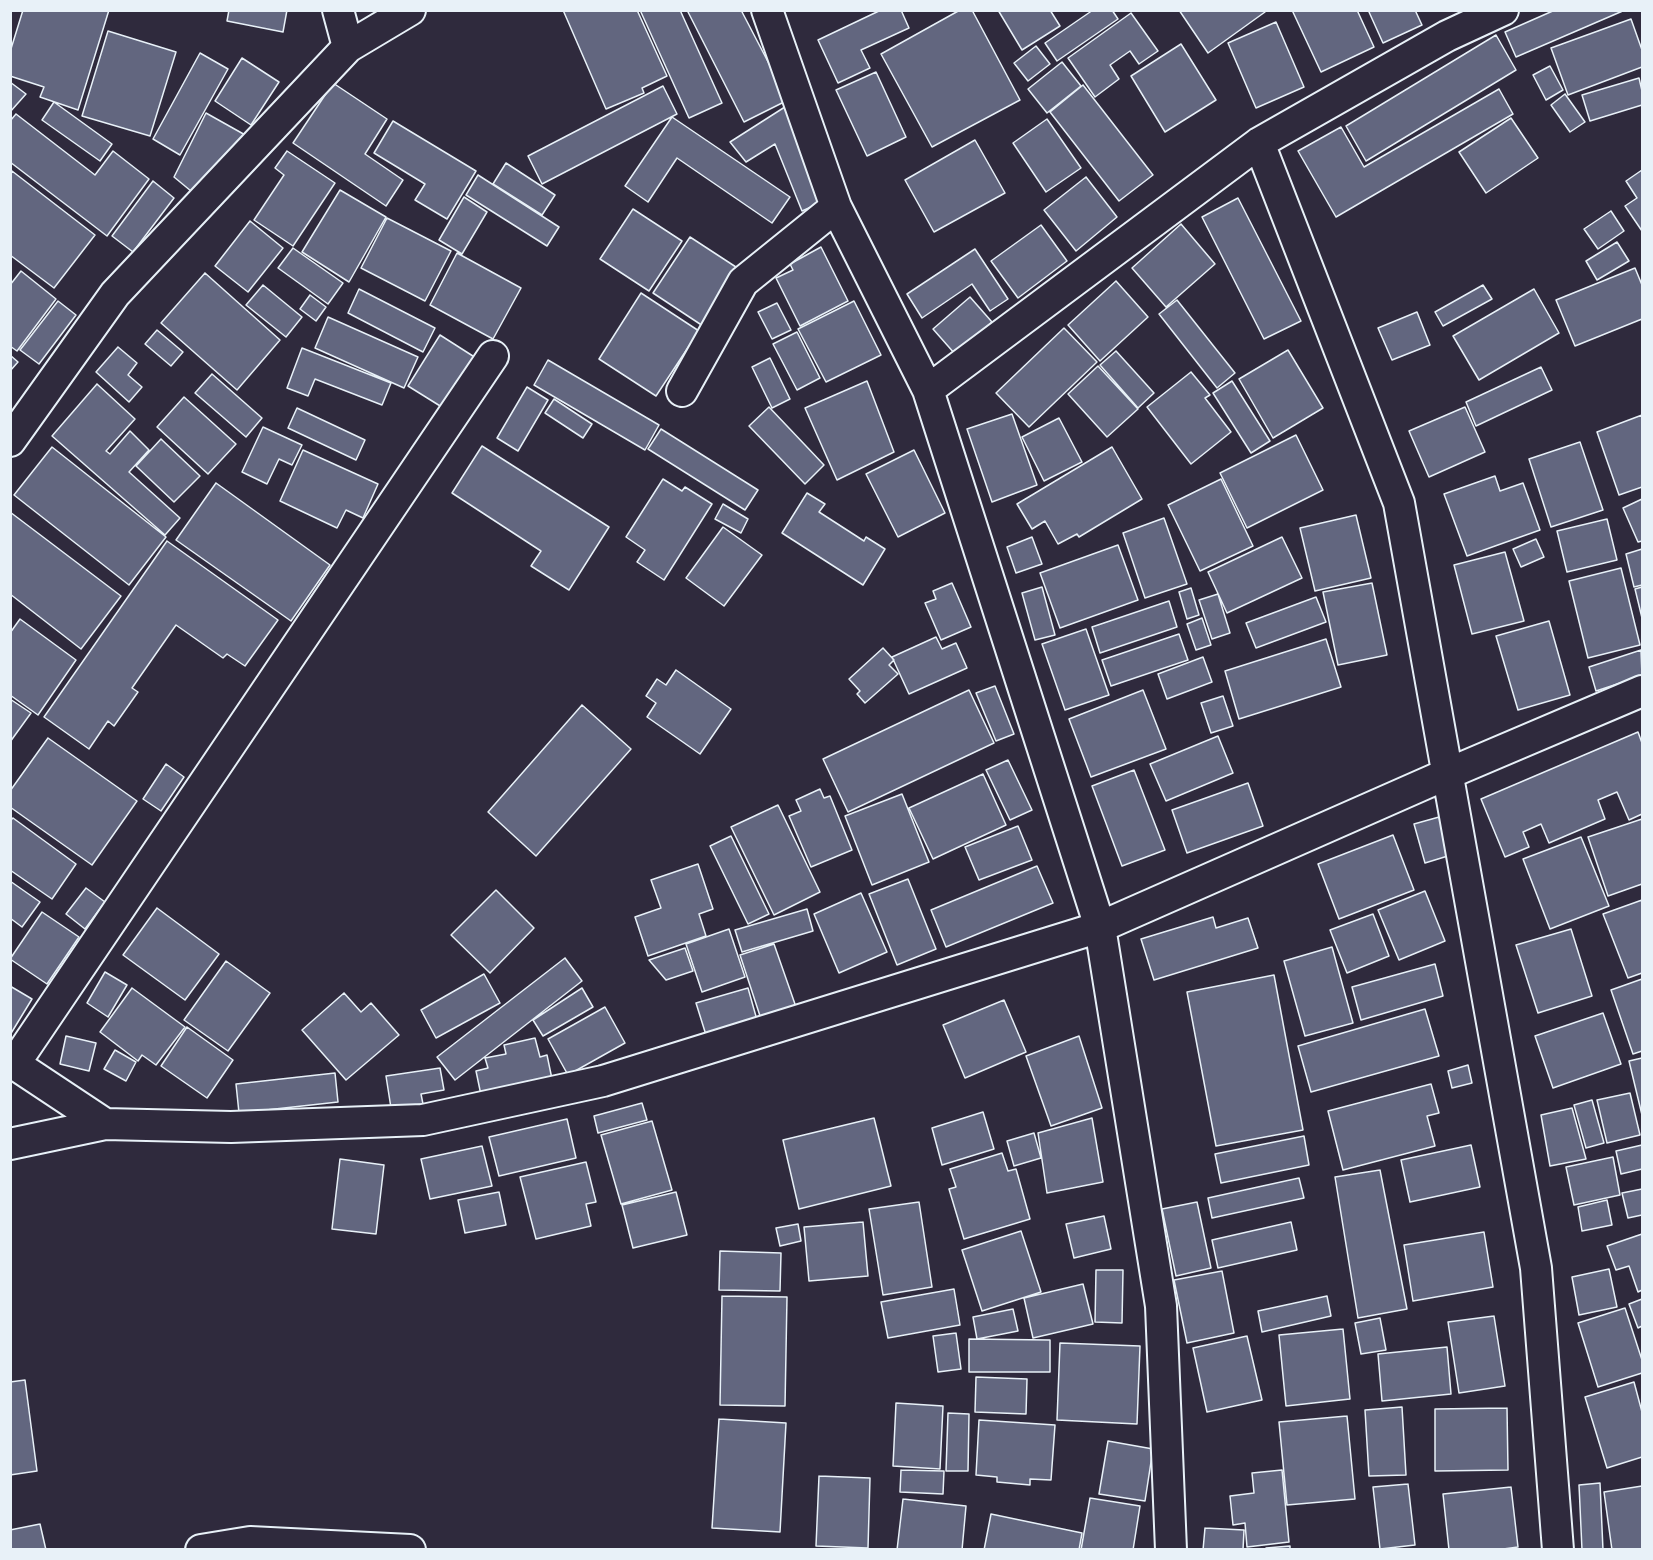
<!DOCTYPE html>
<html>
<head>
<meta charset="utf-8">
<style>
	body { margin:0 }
	#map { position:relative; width:1653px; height:1560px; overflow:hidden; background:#2f2a3d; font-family:Delius,sans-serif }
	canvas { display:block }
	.frame { position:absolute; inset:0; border:12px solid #e8f1f8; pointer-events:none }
</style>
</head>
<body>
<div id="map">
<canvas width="1653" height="1560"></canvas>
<div class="frame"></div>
</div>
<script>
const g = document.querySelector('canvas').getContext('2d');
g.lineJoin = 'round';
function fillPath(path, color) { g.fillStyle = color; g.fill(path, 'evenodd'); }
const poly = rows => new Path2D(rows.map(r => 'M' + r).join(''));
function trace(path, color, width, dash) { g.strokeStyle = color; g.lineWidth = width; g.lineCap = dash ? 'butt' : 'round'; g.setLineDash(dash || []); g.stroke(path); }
const building = poly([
	[23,10,109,10,78,110,40,97,44,87,10,76,10,52,23,10],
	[229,10,287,10,283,32,227,21,229,10],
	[563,10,637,10,667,76,642,88,644,93,606,109,563,10],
	[640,10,680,10,722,103,689,118,640,10],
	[687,10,741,10,788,100,744,122,687,10],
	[881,10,901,10,909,28,861,50,870,68,838,83,818,40,881,10],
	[960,10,972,10,1020,100,932,147,881,54,960,10],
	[998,10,1050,10,1060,26,1022,50,998,10],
	[1093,10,1112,10,1118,19,1057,61,1045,43,1093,10],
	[1179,10,1264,10,1265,12,1208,53,1179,10],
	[1292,10,1357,10,1374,47,1321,72,1292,10],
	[1372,10,1415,10,1422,25,1383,43,1369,12,1372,10],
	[1555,10,1625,10,1516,57,1505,32,1555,10],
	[1131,13,1158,51,1139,64,1130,51,1110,65,1119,79,1095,97,1068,58,1131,13],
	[1631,19,1642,50,1642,67,1568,95,1551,48,1631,19],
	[1276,22,1304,87,1256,108,1228,43,1276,22],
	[108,31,176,52,150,136,82,116,108,31],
	[1496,35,1516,70,1366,161,1346,126,1496,35],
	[1181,44,1216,100,1165,132,1131,76,1181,44],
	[1036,46,1050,64,1028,81,1014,63,1036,46],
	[200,53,228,69,180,155,153,139,200,53],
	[242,58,279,82,251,125,215,101,242,58],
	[1062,62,1081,86,1047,113,1028,89,1062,62],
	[1550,66,1563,90,1546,100,1533,75,1550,66],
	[876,72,906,137,867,156,836,90,876,72],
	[1639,78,1642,91,1642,105,1590,121,1582,95,1639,78],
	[10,82,26,94,10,112,10,82],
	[333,83,387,119,365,154,403,180,386,206,293,143,333,83],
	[1083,85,1153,175,1119,201,1050,112,1083,85],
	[663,86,677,114,542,184,528,156,663,86],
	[1499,89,1513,114,1336,217,1298,151,1341,127,1364,167,1499,89],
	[1565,94,1585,122,1570,132,1551,105,1565,94],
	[54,102,112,144,100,161,42,120,54,102],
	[788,105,827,200,802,211,775,144,746,162,730,142,788,105],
	[206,113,247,136,197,196,174,177,206,113],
	[16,114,95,175,113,151,149,179,107,236,10,162,10,121,16,114],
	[672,117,790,197,772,223,677,158,648,202,625,186,672,117],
	[1511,118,1538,158,1486,193,1459,152,1511,118],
	[1047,119,1081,168,1046,192,1013,143,1047,119],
	[393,121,476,171,447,219,415,200,425,184,374,153,393,121],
	[975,140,1005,193,934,232,905,180,975,140],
	[287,151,335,183,293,246,254,220,284,175,275,168,287,151],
	[506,163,555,195,542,215,493,184,506,163],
	[1642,170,1642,231,1625,206,1637,198,1626,181,1642,170],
	[12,171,95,235,54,288,10,255,10,174,12,171],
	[478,175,559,227,547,246,466,195,478,175],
	[1086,177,1117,217,1076,251,1044,210,1086,177],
	[153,181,174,198,133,252,112,236,153,181],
	[340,190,386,217,349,282,302,252,340,190],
	[464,197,487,212,462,254,439,240,464,197],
	[1238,198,1301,321,1264,339,1202,217,1238,198],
	[633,209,682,241,649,291,600,259,633,209],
	[1611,211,1624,231,1598,249,1584,229,1611,211],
	[387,218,451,251,425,301,361,268,387,218],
	[250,221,283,248,248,292,215,266,250,221],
	[1181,224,1215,264,1166,307,1132,268,1181,224],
	[1041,225,1067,261,1018,298,991,261,1041,225],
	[690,237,739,269,703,326,653,293,690,237],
	[1617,242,1629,261,1597,280,1586,261,1617,242],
	[821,247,848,301,800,326,776,278,793,270,790,264,821,247],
	[293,248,343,283,328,304,278,268,293,248],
	[975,249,1008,299,990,311,972,284,922,318,907,294,975,249],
	[457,253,521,288,493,339,430,305,457,253],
	[1635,268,1642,285,1642,319,1575,346,1556,300,1635,268],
	[21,271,56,299,17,351,10,346,10,285,21,271],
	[205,273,280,340,237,390,161,323,205,273],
	[1116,281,1148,317,1100,361,1068,325,1116,281],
	[263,285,302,317,286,337,246,305,263,285],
	[1483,285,1492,299,1443,326,1435,312,1483,285],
	[359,289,435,328,423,352,348,313,359,289],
	[1534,289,1559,333,1479,380,1453,336,1534,289],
	[641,293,699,331,656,396,599,359,641,293],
	[310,295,326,307,316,321,300,309,310,295],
	[970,297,992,322,955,354,933,329,970,297],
	[1177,300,1235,373,1217,388,1159,314,1177,300],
	[58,301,76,315,39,364,20,350,58,301],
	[854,301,881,355,826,382,798,329,854,301],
	[777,303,791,330,772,339,758,312,777,303],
	[1417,312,1430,345,1392,360,1378,328,1417,312],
	[328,317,418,357,404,388,315,348,328,317],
	[1064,328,1097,362,1029,427,996,393,1064,328],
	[157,330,183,352,171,366,145,344,157,330],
	[797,332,820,378,797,390,773,344,797,332],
	[440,335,476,358,445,409,408,386,440,335],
	[118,347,137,363,128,375,142,387,129,402,96,372,118,347],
	[302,348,391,383,382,405,315,379,308,396,287,388,302,348],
	[1288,350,1323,408,1273,438,1239,379,1288,350],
	[1116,351,1154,393,1138,408,1100,365,1116,351],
	[10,355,18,362,10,371,10,355],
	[770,358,790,399,772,408,752,367,770,358],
	[548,360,659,425,645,450,534,385,548,360],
	[1098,366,1138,409,1107,437,1068,394,1098,366],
	[1541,367,1552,390,1476,426,1466,402,1541,367],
	[1191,372,1210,395,1205,398,1231,432,1191,464,1147,407,1191,372],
	[212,374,262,418,246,437,195,393,212,374],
	[867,381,894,452,837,480,805,408,867,381],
	[1232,381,1270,441,1251,453,1213,393,1232,381],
	[97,384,135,419,106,451,110,454,130,431,149,450,129,472,180,518,165,535,52,436,97,384],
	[527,387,548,400,518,451,497,438,527,387],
	[184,397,236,444,208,474,157,427,184,397],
	[554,399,592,424,583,438,545,413,554,399],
	[769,407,824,465,805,484,749,426,769,407],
	[1465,407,1485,452,1429,477,1409,431,1465,407],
	[297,408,365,440,356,460,288,428,297,408],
	[1012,414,1037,485,992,502,967,429,1012,414],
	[1642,415,1642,487,1619,495,1597,432,1642,415],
	[1059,418,1082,462,1044,481,1022,437,1059,418],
	[263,427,302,445,292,465,279,459,267,484,242,472,263,427],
	[661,429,758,490,745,510,648,449,661,429],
	[1296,435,1323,490,1247,528,1220,473,1296,435],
	[161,439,200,476,174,502,136,466,161,439],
	[1580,442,1603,510,1551,527,1529,459,1580,442],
	[482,446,609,527,569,590,531,566,541,551,452,493,482,446],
	[52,447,166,537,129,585,14,495,52,447],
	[1112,447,1142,499,1079,537,1077,534,1058,544,1045,521,1032,529,1017,504,1112,447],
	[303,450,378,484,363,518,346,510,337,528,280,501,303,450],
	[914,450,945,513,898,537,866,474,914,450],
	[1495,476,1500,491,1523,483,1540,530,1467,556,1444,494,1495,476],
	[663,479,682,491,685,487,712,504,664,580,637,562,645,550,626,537,663,479],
	[1221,479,1253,546,1200,571,1168,505,1221,479],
	[216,483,330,565,291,621,176,540,216,483],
	[807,493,825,504,819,512,864,541,866,537,885,549,863,585,782,533,807,493],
	[1642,499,1642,541,1638,542,1623,508,1642,499],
	[723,504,748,519,741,533,715,519,723,504],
	[10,512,121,596,81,649,10,594,10,512],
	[1356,515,1371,578,1315,591,1300,528,1356,515],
	[1164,518,1187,584,1145,598,1123,533,1164,518],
	[1607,519,1617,560,1567,572,1557,531,1607,519],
	[723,527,762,555,724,606,686,578,723,527],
	[1032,537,1042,564,1016,573,1007,547,1032,537],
	[1282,537,1302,578,1227,613,1208,572,1282,537],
	[1536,539,1544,557,1521,567,1513,549,1536,539],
	[167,541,278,620,245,666,227,654,223,658,176,625,132,688,138,692,114,726,108,721,89,749,44,717,167,541],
	[1118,545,1138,600,1060,628,1040,573,1118,545],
	[1642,549,1642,585,1634,587,1626,554,1642,549],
	[1505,552,1524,621,1472,634,1454,565,1505,552],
	[1621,568,1640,645,1588,658,1569,581,1621,568],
	[952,583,971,627,941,640,925,603,936,599,933,591,952,583],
	[1372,583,1387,655,1338,665,1323,592,1372,583],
	[1042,587,1055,635,1035,640,1022,593,1042,587],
	[1642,587,1642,618,1635,589,1642,587],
	[1191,588,1199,615,1187,619,1179,592,1191,588],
	[1218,594,1230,633,1212,639,1199,600,1218,594],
	[1316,597,1326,622,1256,648,1246,623,1316,597],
	[1169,601,1177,627,1100,653,1092,627,1169,601],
	[1202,618,1211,645,1196,650,1187,624,1202,618],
	[20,619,76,660,38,715,10,695,10,633,20,619],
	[1549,621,1570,695,1518,710,1496,636,1549,621],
	[1086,629,1109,695,1065,710,1042,644,1086,629],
	[1179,634,1188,660,1111,686,1102,660,1179,634],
	[936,637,942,649,956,643,967,668,909,694,892,657,936,637],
	[1326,639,1341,687,1239,719,1225,671,1326,639],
	[883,648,894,660,889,665,898,674,865,703,857,694,860,691,849,679,883,648],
	[1641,650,1642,676,1596,691,1589,667,1641,650],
	[1203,657,1212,682,1167,699,1158,674,1203,657],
	[676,670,731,709,700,754,647,717,656,703,646,696,657,679,666,685,676,670],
	[995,686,1014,734,996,741,976,693,995,686],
	[969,690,994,743,848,812,823,759,969,690],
	[1143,690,1166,749,1091,777,1069,719,1143,690],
	[1223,696,1233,726,1211,733,1201,703,1223,696],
	[10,699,31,713,10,742,10,699],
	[582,705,631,749,536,856,488,812,582,705],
	[1638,732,1642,743,1642,814,1629,820,1617,792,1598,800,1605,819,1549,843,1541,824,1523,832,1529,847,1505,857,1481,799,1638,732],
	[1218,736,1233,773,1166,801,1150,764,1218,736],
	[48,738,137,801,92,865,10,807,10,791,48,738],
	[1008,760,1032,810,1010,820,986,770,1008,760],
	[166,764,184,777,161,811,143,799,166,764],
	[1134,770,1165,850,1122,866,1092,786,1134,770],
	[983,774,1006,825,933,859,909,808,983,774],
	[1248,783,1263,826,1187,853,1172,810,1248,783],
	[820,789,824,798,830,796,852,850,811,867,789,816,801,811,796,800,820,789],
	[902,794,929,862,872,885,845,816,902,794],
	[778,805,820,892,774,915,731,827,778,805],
	[1439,817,1451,855,1425,863,1414,824,1439,817],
	[13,818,76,864,52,899,10,870,10,821,13,818],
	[1642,819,1642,884,1608,896,1588,837,1642,819],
	[1018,826,1032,860,979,880,965,847,1018,826],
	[1393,835,1414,890,1339,919,1318,864,1393,835],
	[731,836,769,914,748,924,710,846,731,836],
	[1581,837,1609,906,1550,929,1523,859,1581,837],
	[698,864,713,909,699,914,706,936,648,956,635,917,661,908,651,880,698,864],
	[1037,866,1053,903,946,947,931,910,1037,866],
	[908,879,936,949,897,965,869,894,908,879],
	[10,881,40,902,22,927,10,918,10,881],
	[86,888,105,902,85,929,66,914,86,888],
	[496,890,534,928,490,973,451,935,496,890],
	[1425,891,1445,941,1399,960,1378,910,1425,891],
	[861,893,887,952,839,973,814,914,861,893],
	[1642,900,1642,973,1628,978,1603,914,1642,900],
	[157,908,219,954,185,1000,123,955,157,908],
	[807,909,813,931,742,952,735,930,807,909],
	[42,912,79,937,47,984,10,959,42,912],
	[1373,914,1389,956,1347,973,1330,930,1373,914],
	[1213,917,1216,928,1248,918,1258,948,1154,980,1141,939,1213,917],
	[729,929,745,977,702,992,686,944,729,929],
	[1571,929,1592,996,1538,1013,1516,945,1571,929],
	[774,944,796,1007,761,1019,740,955,774,944],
	[1332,947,1353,1023,1305,1036,1284,961,1332,947],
	[685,948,693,971,666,980,649,960,685,948],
	[565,958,582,981,455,1080,437,1057,565,958],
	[226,961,270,993,228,1051,184,1020,226,961],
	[1435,964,1443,996,1361,1020,1352,987,1435,964],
	[105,972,127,985,108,1017,87,1003,105,972],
	[484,974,500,1003,436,1038,421,1010,484,974],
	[1274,975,1303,1130,1216,1146,1187,992,1274,975],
	[1642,979,1642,1051,1633,1054,1611,990,1642,979],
	[10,986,32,999,10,1035,10,986],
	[132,988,185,1027,156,1065,142,1055,138,1061,100,1032,132,988],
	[582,988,593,1007,543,1036,533,1020,582,988],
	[748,988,757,1020,706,1035,696,1003,748,988],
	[344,993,361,1012,371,1003,399,1035,346,1080,302,1030,344,993],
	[1004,1000,1026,1052,965,1078,943,1025,1004,1000],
	[605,1007,625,1043,568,1075,548,1039,605,1007],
	[1425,1009,1439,1056,1311,1092,1298,1046,1425,1009],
	[1603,1013,1621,1064,1553,1088,1535,1036,1603,1013],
	[187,1027,233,1060,207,1098,161,1066,187,1027],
	[66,1036,96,1043,89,1071,60,1064,66,1036],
	[1079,1036,1102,1108,1051,1126,1026,1056,1079,1036],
	[535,1038,540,1057,547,1055,552,1079,481,1095,476,1071,488,1068,485,1058,506,1054,504,1045,535,1038],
	[115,1050,136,1062,126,1081,104,1069,115,1050],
	[1642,1058,1642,1115,1629,1061,1642,1058],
	[1468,1065,1472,1083,1452,1088,1448,1071,1468,1065],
	[440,1068,444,1090,421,1094,423,1104,391,1108,386,1076,440,1068],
	[335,1073,338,1102,239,1113,236,1084,335,1073],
	[1431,1084,1439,1113,1427,1116,1435,1146,1343,1170,1328,1111,1431,1084],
	[1630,1093,1640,1135,1607,1143,1597,1100,1630,1093],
	[1592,1100,1604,1143,1586,1148,1574,1105,1592,1100],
	[642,1103,647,1120,598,1133,594,1116,642,1103],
	[1572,1108,1586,1159,1550,1166,1541,1115,1572,1108],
	[983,1112,994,1149,942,1165,932,1128,983,1112],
	[874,1118,891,1186,799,1209,783,1140,874,1118],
	[1092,1118,1103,1182,1047,1193,1038,1133,1092,1118],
	[567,1119,576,1158,499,1176,489,1137,567,1119],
	[652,1121,672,1190,621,1204,601,1135,652,1121],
	[1034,1133,1041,1158,1014,1166,1007,1141,1034,1133],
	[1304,1136,1309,1165,1221,1183,1215,1154,1304,1136],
	[1471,1145,1480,1187,1410,1202,1401,1160,1471,1145],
	[1642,1145,1642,1169,1621,1174,1616,1151,1642,1145],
	[482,1146,492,1186,430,1199,421,1159,482,1146],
	[1002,1153,1008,1171,1016,1169,1030,1219,964,1239,949,1189,956,1187,950,1169,1002,1153],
	[1613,1157,1620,1195,1574,1205,1566,1167,1613,1157],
	[340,1159,384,1165,376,1234,332,1229,340,1159],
	[586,1162,596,1202,586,1204,591,1226,536,1239,520,1177,586,1162],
	[1380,1170,1407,1309,1358,1318,1335,1177,1380,1170],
	[1299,1178,1304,1198,1212,1218,1208,1198,1299,1178],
	[1642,1189,1642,1215,1628,1218,1622,1193,1642,1189],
	[499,1192,506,1225,465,1233,458,1200,499,1192],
	[676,1192,687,1235,633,1248,622,1205,676,1192],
	[1607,1200,1612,1225,1582,1231,1578,1207,1607,1200],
	[919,1202,932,1287,883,1295,869,1209,919,1202],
	[1197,1202,1211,1268,1176,1276,1162,1209,1197,1202],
	[1104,1216,1111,1249,1074,1258,1066,1224,1104,1216],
	[863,1222,868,1276,809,1281,804,1227,863,1222],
	[1291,1222,1297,1250,1218,1268,1212,1240,1291,1222],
	[798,1224,801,1241,780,1246,776,1228,798,1224],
	[1021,1231,1041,1292,982,1311,962,1250,1021,1231],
	[1484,1232,1493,1287,1413,1301,1404,1245,1484,1232],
	[1642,1234,1642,1290,1638,1292,1629,1266,1616,1270,1607,1246,1642,1234],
	[720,1251,781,1253,780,1291,719,1290,720,1251],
	[1609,1269,1617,1307,1579,1315,1572,1277,1609,1269],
	[1096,1270,1123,1270,1122,1323,1095,1322,1096,1270],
	[1222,1271,1234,1333,1187,1343,1174,1280,1222,1271],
	[1083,1284,1093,1324,1033,1338,1024,1298,1083,1284],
	[954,1289,960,1325,888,1338,881,1302,954,1289],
	[722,1296,787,1297,785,1406,720,1405,722,1296],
	[1327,1296,1331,1316,1262,1332,1258,1311,1327,1296],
	[1642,1299,1642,1326,1638,1328,1629,1304,1642,1299],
	[1625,1308,1642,1360,1642,1373,1598,1387,1578,1323,1625,1308],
	[1013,1309,1018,1331,977,1339,973,1317,1013,1309],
	[1494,1316,1505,1386,1459,1393,1448,1322,1494,1316],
	[1380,1318,1386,1350,1361,1354,1355,1323,1380,1318],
	[1343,1329,1350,1399,1286,1406,1279,1335,1343,1329],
	[956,1333,961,1369,938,1372,933,1336,956,1333],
	[1247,1336,1262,1400,1207,1412,1193,1348,1247,1336],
	[969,1339,1050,1340,1050,1372,969,1372,969,1339],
	[1060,1343,1140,1346,1137,1424,1057,1420,1060,1343],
	[1447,1347,1451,1394,1382,1401,1378,1354,1447,1347],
	[976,1377,1027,1379,1026,1414,975,1412,976,1377],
	[25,1380,37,1471,10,1475,10,1382,25,1380],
	[1634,1382,1642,1412,1642,1457,1607,1468,1585,1397,1634,1382],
	[896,1403,943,1406,940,1469,893,1466,896,1403],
	[1402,1407,1406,1475,1369,1476,1365,1410,1402,1407],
	[1507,1408,1508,1470,1435,1471,1435,1409,1507,1408],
	[948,1413,969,1414,968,1471,946,1471,948,1413],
	[1347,1416,1355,1499,1287,1505,1279,1422,1347,1416],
	[719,1419,786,1423,780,1532,712,1528,719,1419],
	[979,1420,1055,1425,1051,1480,1030,1479,1030,1485,997,1482,997,1477,976,1475,979,1420],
	[1108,1441,1153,1449,1145,1501,1099,1494,1108,1441],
	[901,1470,944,1471,943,1494,900,1492,901,1470],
	[1282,1470,1289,1542,1247,1547,1245,1523,1233,1525,1230,1496,1254,1493,1252,1473,1282,1470],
	[819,1476,870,1478,868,1548,816,1546,819,1476],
	[1600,1483,1603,1550,1582,1550,1579,1485,1600,1483],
	[1408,1484,1415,1545,1380,1549,1373,1487,1408,1484],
	[1642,1486,1642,1549,1612,1550,1604,1492,1642,1486],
	[1511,1487,1518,1547,1496,1550,1449,1550,1443,1494,1511,1487],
	[1090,1498,1140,1506,1133,1550,1081,1550,1090,1498],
	[903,1499,966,1506,962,1550,897,1550,903,1499],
	[991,1514,1082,1533,1079,1550,984,1550,991,1514],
	[40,1524,46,1550,10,1550,10,1530,40,1524],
	[1205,1528,1244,1530,1243,1550,1203,1550,1205,1528],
	[1290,1546,1290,1550,1266,1550,1266,1548,1290,1546]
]);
fillPath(building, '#62667f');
trace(building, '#e8f1f8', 1.5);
const minor = poly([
	[338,10,348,47],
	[767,10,836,207,928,390,1100,927,1161,1306,1171,1550],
	[1259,143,1399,503,1536,1268,1558,1550],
	[928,390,1259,143,1447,36,1503,10],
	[682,391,743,282,836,207],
	[10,441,115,294,348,47,410,10],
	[10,1061,105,1124],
	[15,1063,493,356],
	[10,1144,105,1124,231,1127,423,1120,603,1081,1100,927,1447,774,1642,691],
	[201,1550,250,1542,410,1550]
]);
trace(minor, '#e8f1f8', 34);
trace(minor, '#2f2a3d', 30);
</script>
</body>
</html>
